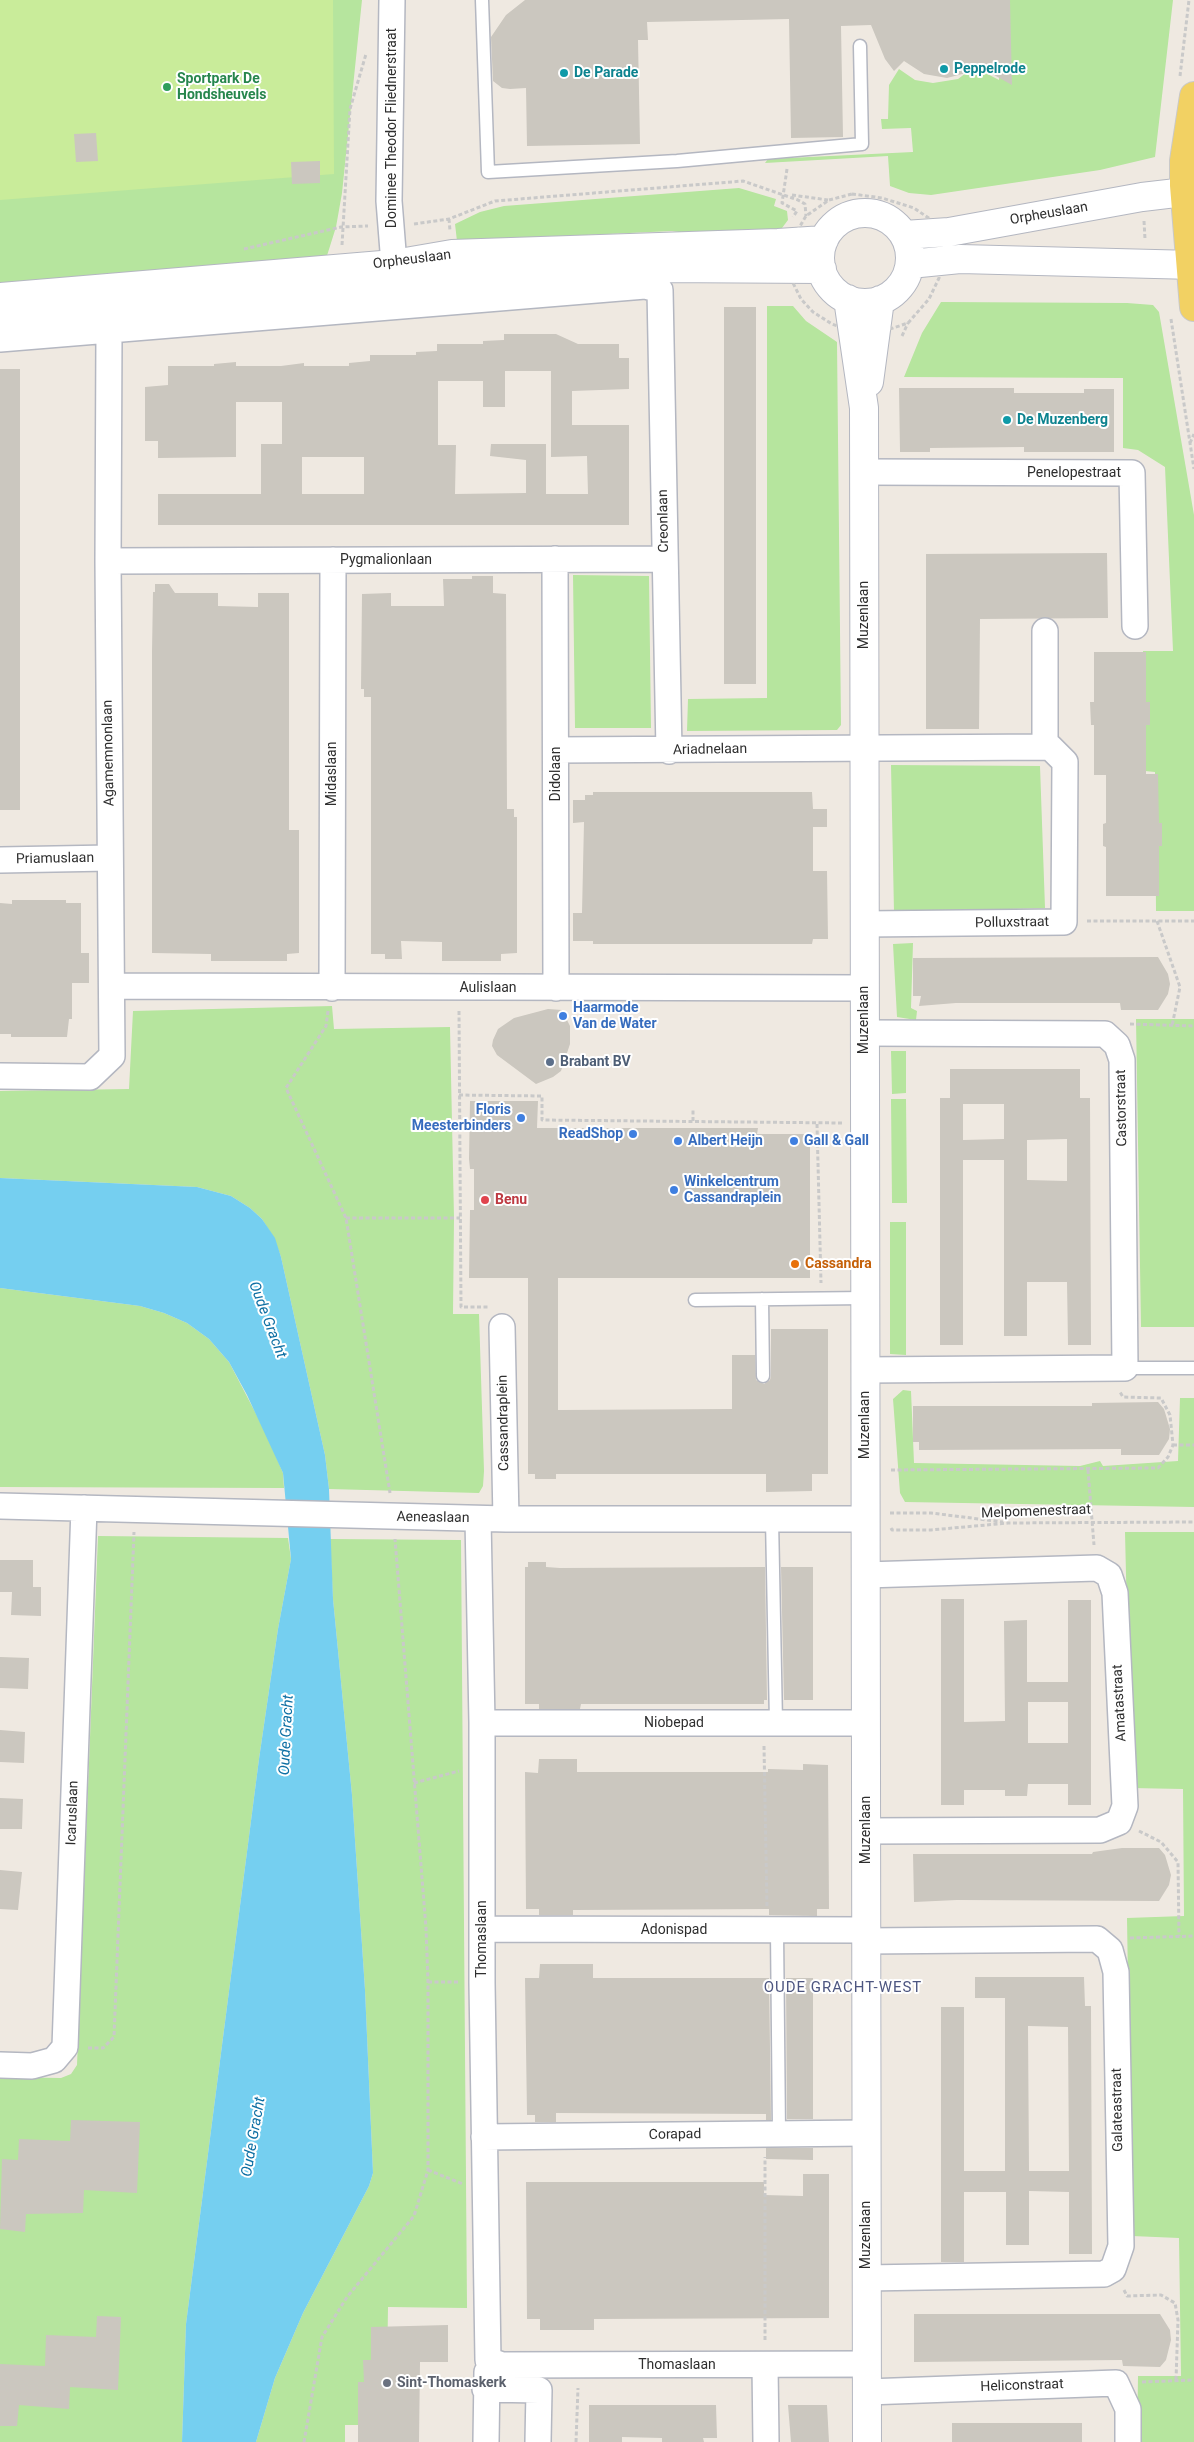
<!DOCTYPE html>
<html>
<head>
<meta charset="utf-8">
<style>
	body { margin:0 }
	canvas { display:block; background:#efe9e1 }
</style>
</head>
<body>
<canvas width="1194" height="2442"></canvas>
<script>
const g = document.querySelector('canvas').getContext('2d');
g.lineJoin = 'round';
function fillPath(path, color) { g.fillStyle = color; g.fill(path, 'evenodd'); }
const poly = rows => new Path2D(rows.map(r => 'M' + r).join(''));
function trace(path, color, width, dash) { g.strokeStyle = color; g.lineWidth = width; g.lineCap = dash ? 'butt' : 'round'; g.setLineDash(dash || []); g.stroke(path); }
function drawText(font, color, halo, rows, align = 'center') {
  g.font = font + ' Roboto,sans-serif'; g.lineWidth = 4; g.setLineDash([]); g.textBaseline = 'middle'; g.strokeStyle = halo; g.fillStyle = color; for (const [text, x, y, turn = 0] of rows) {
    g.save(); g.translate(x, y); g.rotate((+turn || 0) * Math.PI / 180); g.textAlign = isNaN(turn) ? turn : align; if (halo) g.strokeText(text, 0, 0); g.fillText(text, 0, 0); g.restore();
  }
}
fillPath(poly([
	[0,0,362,0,342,193,336,227,325,262,0,291],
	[1004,0,1173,0,1155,157,1100,170,931,195,909,193,890,186,888,156,765,163,768,159,913,152,911,128,882,129,881,119,888,119,889,85,899,69,915,80,933,83,958,79,974,67,999,80],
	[739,188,776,199,774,206,787,211,788,220,782,228,718,237,672,231,457,241,455,224,480,212,504,206],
	[941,302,1127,303,1153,305,1159,312,1194,515,1194,911,1156,911,1155,772,1145,771,1143,651,1173,651,1165,467,1138,450,1123,448,1123,378,904,377,922,333],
	[767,306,793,306,806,321,837,342,841,725,837,730,687,731,688,699,767,698],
	[573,575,649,576,651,728,575,728],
	[891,765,1040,766,1045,908,894,912],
	[913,943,911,1008,917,1011,916,1020,897,1017,893,944],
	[332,1006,334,1029,450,1027,454,1218,453,1314,479,1314,484,1471,483,1486,479,1493,329,1489,325,1455,281,1257,274,1238,262,1219,250,1208,231,1196,197,1187,0,1178,0,1091,129,1089,133,1011],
	[1136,1019,1194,1019,1194,1327,1141,1327],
	[891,1051,906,1051,906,1093,892,1094],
	[891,1099,906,1099,907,1203,892,1203],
	[890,1222,906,1222,906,1355,890,1354],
	[0,1288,140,1306,164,1313,187,1323,209,1339,229,1362,266,1433,283,1473,284,1488,0,1487],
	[903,1390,911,1391,914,1463,1080,1466,1100,1461,1103,1466,1178,1461,1180,1398,1194,1398,1194,1507,905,1502,900,1493,893,1399],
	[1125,1532,1194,1532,1194,2442,1137,2442,1138,2376,1181,2376,1179,2238,1132,2236,1127,1918,1184,1916,1183,1789,1131,1788],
	[98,1536,288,1538,291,1559,278,1629,259,1759,186,2324,182,2442,0,2442,0,2077,61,2078,71,2074,77,2065],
	[330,1539,461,1540,467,2308,388,2307,387,2371,368,2425,345,2425,345,2442,256,2442,275,2378,303,2313,369,2186,373,2173,365,1990,352,1795,333,1599]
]), '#b6e59e');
fillPath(poly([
	[0,0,333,0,334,174,0,200]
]), '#c9ec9a');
fillPath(poly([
	[0,1178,197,1187,231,1196,250,1208,262,1219,275,1238,281,1257,325,1455,329,1489,333,1599,352,1795,365,1990,373,2173,369,2186,303,2313,275,2378,256,2442,182,2442,186,2324,259,1759,278,1629,291,1559,283,1473,247,1395,229,1362,209,1339,187,1323,164,1313,140,1306,0,1288]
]), '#75cff0');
fillPath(poly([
	[525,0,1010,0,1012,85,978,66,966,73,947,78,924,74,904,61,894,71,885,59,871,25,841,26,843,137,791,138,789,19,647,22,648,40,638,40,640,144,527,146,526,88,510,89,502,88,493,81,491,37,506,15],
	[96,133,98,161,76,162,74,134],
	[320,161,320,183,292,184,291,162],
	[724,307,756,307,756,684,724,684],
	[504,334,556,334,578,344,619,344,619,358,629,358,629,389,572,391,572,425,629,425,629,525,158,525,158,494,261,494,261,444,282,444,282,402,236,402,236,457,158,458,158,441,145,441,145,387,168,385,168,366,214,366,214,364,236,362,236,366,281,366,304,363,304,366,349,366,349,363,370,361,370,355,416,355,416,352,437,351,437,344,483,344,483,341,504,340],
	[505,371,551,371,551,457,587,456,588,494,546,494,546,444,491,444,490,456,526,460,526,493,455,494,456,445,438,445,438,381,483,381,483,407,505,407],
	[302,457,364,457,364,494,302,494],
	[0,369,20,369,20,810,0,810],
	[899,388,1014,388,1014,393,1084,393,1084,389,1114,389,1114,452,1024,452,1024,447,930,448,930,452,900,452],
	[1107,553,1108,618,980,619,979,729,926,729,926,554],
	[472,576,493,576,493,593,506,594,507,809,514,809,514,817,517,817,517,953,501,954,501,961,442,961,442,942,401,941,402,959,385,959,385,954,371,954,371,697,364,697,364,689,361,689,362,594,391,593,391,606,444,606,443,579,472,579],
	[155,584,169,584,175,593,218,593,218,606,258,607,258,593,289,593,289,830,299,830,299,953,287,954,287,961,211,961,211,954,152,953,152,652,153,592,155,592],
	[1094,652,1146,652,1146,702,1150,702,1150,725,1146,725,1146,774,1158,774,1159,823,1162,823,1162,846,1159,846,1159,896,1106,896,1106,847,1103,846,1103,824,1106,823,1106,775,1094,775,1094,725,1091,725,1090,702,1094,702],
	[593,792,812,792,813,809,827,809,827,827,813,827,813,871,827,871,828,939,813,939,812,944,593,944,593,941,573,941,573,913,582,913,584,822,573,823,573,800,585,800,585,795,593,795],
	[12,900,66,900,66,903,81,903,81,953,89,953,89,983,72,983,72,1019,69,1019,67,1037,11,1037,11,1034,0,1034,0,903,12,904],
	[1158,957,1168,974,1170,984,1168,994,1158,1010,1121,1010,1120,1003,956,1003,919,1006,921,996,913,996,913,958],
	[548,1009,562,1010,570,1026,570,1044,561,1071,553,1077,536,1084,497,1055,492,1046,493,1040,498,1029,514,1018],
	[950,1069,1080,1069,1080,1098,1090,1098,1091,1345,1068,1345,1067,1282,1027,1282,1027,1336,1004,1336,1004,1160,963,1160,963,1345,940,1345,940,1098,950,1098],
	[963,1104,1004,1104,1004,1139,963,1140],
	[1067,1139,1067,1181,1027,1180,1027,1140],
	[470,1101,538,1101,537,1128,758,1128,757,1134,810,1134,810,1278,558,1278,558,1410,732,1409,732,1355,755,1355,756,1380,764,1384,770,1380,771,1376,771,1329,828,1329,828,1474,812,1474,812,1491,766,1492,766,1474,556,1474,556,1479,535,1479,535,1474,528,1474,528,1278,469,1278,470,1210,474,1210,474,1169,470,1169,469,1159],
	[1158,1402,1164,1409,1170,1429,1169,1439,1159,1455,1121,1455,1121,1449,919,1450,919,1442,913,1442,913,1406,1092,1406,1092,1403],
	[0,1560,33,1560,33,1587,41,1587,41,1616,11,1615,12,1592,0,1592],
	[528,1562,546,1562,546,1567,560,1568,765,1567,767,1700,764,1700,764,1704,581,1704,580,1709,539,1709,539,1704,525,1704,525,1567,528,1567],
	[781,1567,813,1567,813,1700,784,1700],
	[941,1599,964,1599,964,1722,1005,1721,1004,1621,1027,1620,1027,1682,1068,1682,1068,1600,1091,1600,1091,1805,1068,1805,1068,1784,1028,1784,1027,1796,1005,1796,1005,1790,964,1790,964,1805,941,1805],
	[1028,1702,1068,1702,1068,1743,1028,1743],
	[0,1657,29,1658,28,1689,0,1688],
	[0,1730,25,1732,24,1763,0,1762],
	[539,1759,577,1759,577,1772,768,1772,768,1769,803,1770,803,1764,828,1765,829,1909,817,1909,817,1916,769,1915,769,1909,573,1910,573,1915,539,1915,539,1909,526,1909,525,1772,538,1773],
	[0,1798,23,1799,22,1829,0,1829],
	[1122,1848,1159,1848,1165,1855,1171,1875,1169,1885,1159,1901,957,1900,914,1902,913,1854,1092,1854,1093,1852],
	[0,1870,22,1872,18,1910,0,1909],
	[540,1964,593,1964,593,1978,769,1978,771,2120,766,2120,766,2114,556,2113,556,2122,535,2122,535,2115,527,2115,525,1978,539,1978],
	[975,1977,1084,1977,1085,2006,1091,2006,1092,2254,1069,2254,1069,2192,1029,2191,1029,2245,1006,2245,1006,2192,964,2192,964,2262,941,2262,941,2007,964,2007,964,2171,1005,2171,1005,1998,975,1998],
	[1028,2026,1068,2027,1069,2171,1029,2171],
	[786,1978,813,1978,813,2119,787,2119],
	[71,2120,140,2122,137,2193,84,2190,83,2213,26,2214,25,2232,0,2229,2,2159,18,2160,19,2139,70,2141],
	[766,2148,813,2148,813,2160,766,2159],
	[803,2174,829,2174,829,2318,594,2319,594,2330,540,2330,540,2319,527,2319,526,2182,764,2182,764,2195,803,2196],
	[914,2314,1160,2314,1170,2330,1171,2340,1166,2360,1160,2367,1123,2366,1122,2360,914,2362],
	[97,2316,121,2317,118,2390,70,2387,69,2409,19,2405,17,2426,0,2426,0,2364,45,2366,46,2335,96,2337],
	[448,2325,448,2362,420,2362,419,2442,358,2442,358,2382,364,2382,363,2360,371,2360,371,2327],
	[589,2405,716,2405,717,2438,703,2438,704,2442,662,2442,662,2438,622,2437,622,2442,589,2442],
	[788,2405,827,2405,829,2442,791,2442],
	[952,2423,1082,2423,1082,2442,952,2442]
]), '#cbc7bf');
const lane = poly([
	[482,0,488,172,677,161,862,144,860,46],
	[762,1299,763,1376],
	[695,1300,865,1298],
	[1125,1368,1194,1368],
	[772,1519,776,1723],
	[777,1931,779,2133]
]);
const street = poly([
	[392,0,389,201,394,264,400,283],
	[0,339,645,286,660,290,669,751],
	[864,472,1132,473,1135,626],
	[555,559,556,988],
	[108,561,664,559],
	[1045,631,1045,747],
	[556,750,1050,747,1065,762,1064,922,864,924],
	[0,860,110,858],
	[112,986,864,988],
	[332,988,333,560],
	[865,1033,1105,1034,1117,1045,1122,1060,1125,1368,865,1370],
	[0,1076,90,1077,112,1056,108,561,109,331],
	[502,1327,506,1519],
	[0,1506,506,1519,865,1519],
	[478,1519,482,1723,482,1983,488,2360,502,2365,867,2364],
	[865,1575,1097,1568,1109,1575,1115,1593,1125,1806,1119,1822,1100,1830,866,1831],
	[482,1723,866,1723],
	[482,1929,866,1930],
	[866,1941,1097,1939,1110,1950,1116,1972,1121,2246,1113,2269,1104,2274,866,2278],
	[0,2065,32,2066,54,2060,65,2047,84,1508],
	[484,2137,866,2133],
	[765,2365,766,2442],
	[485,2389,539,2390,538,2442],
	[867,2392,1116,2383,1128,2409,1128,2442],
	[486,2442,487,2372]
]);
const secondary = poly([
	'820 258a45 45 0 1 1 90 0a45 45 0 1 1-90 0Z',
	[904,235,949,232,1142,197,1194,191],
	[910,264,960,259,1194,265],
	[0,297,394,264,452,254,778,243,824,240],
	[848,299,864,408,867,2442],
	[0,319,454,280,658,268,822,269],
	[869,382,880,300]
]);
const primary = poly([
	[1194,96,1184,161,1184,185,1194,307]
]);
trace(lane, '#b4b7c1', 15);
trace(street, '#b4b7c1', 28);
trace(secondary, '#b4b7c1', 30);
trace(primary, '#c9c9c9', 30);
trace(poly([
	[1180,76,1189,0],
	[787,169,782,203,797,211,793,217],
	[852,194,882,198,914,208,930,219,937,234,940,260,939,278,929,299,908,323,884,331,854,332,832,324,813,312,801,299,793,283,790,243,806,216,829,200,852,194],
	[792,195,828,200],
	[449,219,450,231],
	[1144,221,1145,239],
	[414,224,449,219,495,201,743,181,798,200,805,204,806,216],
	[342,245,350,109,366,54],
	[244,249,341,227,368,226],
	[1171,319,1194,469],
	[902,336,908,323],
	[1190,443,1194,434],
	[1087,921,1194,921],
	[1157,921,1180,987,1172,1026],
	[328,1011,326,1026,286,1088,346,1218,390,1493],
	[459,1011,461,1307,489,1307],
	[1130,1024,1194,1026],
	[459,1095,542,1096,542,1120,842,1123],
	[693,1121,693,1109],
	[817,1124,821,1283],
	[346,1218,460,1218],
	[1173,1445,1194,1445],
	[891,1470,1158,1468,1168,1457,1173,1445,1170,1415,1161,1398,1123,1397,1120,1392],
	[1088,1470,1094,1545],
	[890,1513,931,1513,1003,1522],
	[891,1528,892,1530,931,1530,1008,1523,1194,1522],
	[764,1746,767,1908],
	[414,1783,459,1771],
	[1139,1831,1161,1842,1178,1862,1179,1936],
	[1130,1938,1194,1936],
	[428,1982,460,1982],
	[88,2048,103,2048,114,2037,134,1532],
	[428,2170,463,2184],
	[1124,2290,1127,2296,1161,2295,1175,2303,1178,2320,1176,2380],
	[765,2340,765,2157],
	[1142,2382,1194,2380],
	[304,2442,322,2337,347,2297,414,2216,428,2170,428,1982,426,1928,395,1539],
	[576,2442,578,2388]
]), '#c9c9c9', 3, [4, 2.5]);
trace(lane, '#fff', 12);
trace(street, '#fff', 25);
trace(secondary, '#fff', 28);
trace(primary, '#f2d163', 28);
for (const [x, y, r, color] of [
	[944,69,5,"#0f9aa8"],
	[564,73,5,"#0f9aa8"],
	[167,87,5,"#2e9e5b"],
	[1007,420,5,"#0f9aa8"],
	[563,1016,5,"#3f7fe0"],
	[550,1062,5,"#5c6f8a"],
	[521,1118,5,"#3f7fe0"],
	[633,1134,5,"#3f7fe0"],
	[678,1141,5,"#3f7fe0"],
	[794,1141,5,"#3f7fe0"],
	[674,1190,5,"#3f7fe0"],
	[485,1200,5,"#e0444e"],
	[795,1264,5,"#e8710a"],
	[387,2383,5,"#6b7280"]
]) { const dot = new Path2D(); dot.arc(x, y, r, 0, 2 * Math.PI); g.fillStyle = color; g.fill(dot); trace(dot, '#fff', 2); }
drawText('bold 14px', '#0d838f', '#fff', [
	["Peppelrode",954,69],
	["De Parade",574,73],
	["De Muzenberg",1017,420]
], 'left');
drawText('bold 14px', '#27864d', '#fff', [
	["Sportpark De",177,79],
	["Hondsheuvels",177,95]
], 'left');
drawText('14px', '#2e2e2e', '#fff', [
	["Dominee Theodor Fliednerstraat",392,128,-90],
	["Orpheuslaan",1049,214,-10],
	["Orpheuslaan",412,260,-7],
	["Penelopestraat",1074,473],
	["Creonlaan",664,521,-91],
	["Pygmalionlaan",386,560],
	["Muzenlaan",864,615,-90],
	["Ariadnelaan",710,750,-1],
	["Agamemnonlaan",109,753,-91],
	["Midaslaan",332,774,-90],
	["Didolaan",556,774,-90],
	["Priamuslaan",55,859,-1],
	["Polluxstraat",1012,923,-1],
	["Aulislaan",488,988],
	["Muzenlaan",864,1020,-90],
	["Castorstraat",1122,1108,-91],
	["Cassandraplein",504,1423,-91],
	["Muzenlaan",865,1425,-90],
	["Melpomenestraat",1036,1512,-2],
	["Aeneaslaan",433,1518,1],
	["Amatastraat",1120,1703,-93],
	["Niobepad",674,1723],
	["Icaruslaan",73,1813,-88],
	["Muzenlaan",866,1830,-90],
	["Adonispad",674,1930],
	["Thomaslaan",482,1939,-90],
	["Galateastraat",1118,2110,-91],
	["Corapad",675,2135,-1],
	["Muzenlaan",866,2235,-90],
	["Thomaslaan",677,2365],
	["Heliconstraat",1022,2386,-2]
]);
drawText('bold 14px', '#366cbe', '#fff', [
	["Haarmode",573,1008],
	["Van de Water",573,1024],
	["Floris",511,1110,"right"],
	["Meesterbinders",511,1126,"right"],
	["ReadShop",623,1134,"right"],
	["Albert Heijn",688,1141],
	["Gall & Gall",804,1141],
	["Winkelcentrum",684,1182],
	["Cassandraplein",684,1198]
], 'left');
drawText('bold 14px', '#4e5e75', '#fff', [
	["Brabant BV",560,1062]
], 'left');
drawText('bold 14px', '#be3a42', '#fff', [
	["Benu",495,1200]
], 'left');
drawText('bold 14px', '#c56008', '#fff', [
	["Cassandra",805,1264]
], 'left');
drawText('bold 14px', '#5b616d', '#fff', [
	["Sint-Thomaskerk",397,2383]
], 'left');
drawText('italic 15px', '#0d6fa3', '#fff', [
	["Oude Gracht",267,1320,69],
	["Oude Gracht",287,1735,-87],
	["Oude Gracht",254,2137,-80]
]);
g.letterSpacing = '1px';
drawText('15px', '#4d5680', '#fff', [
	["OUDE GRACHT-WEST",843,1988]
]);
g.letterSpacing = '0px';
</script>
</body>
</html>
